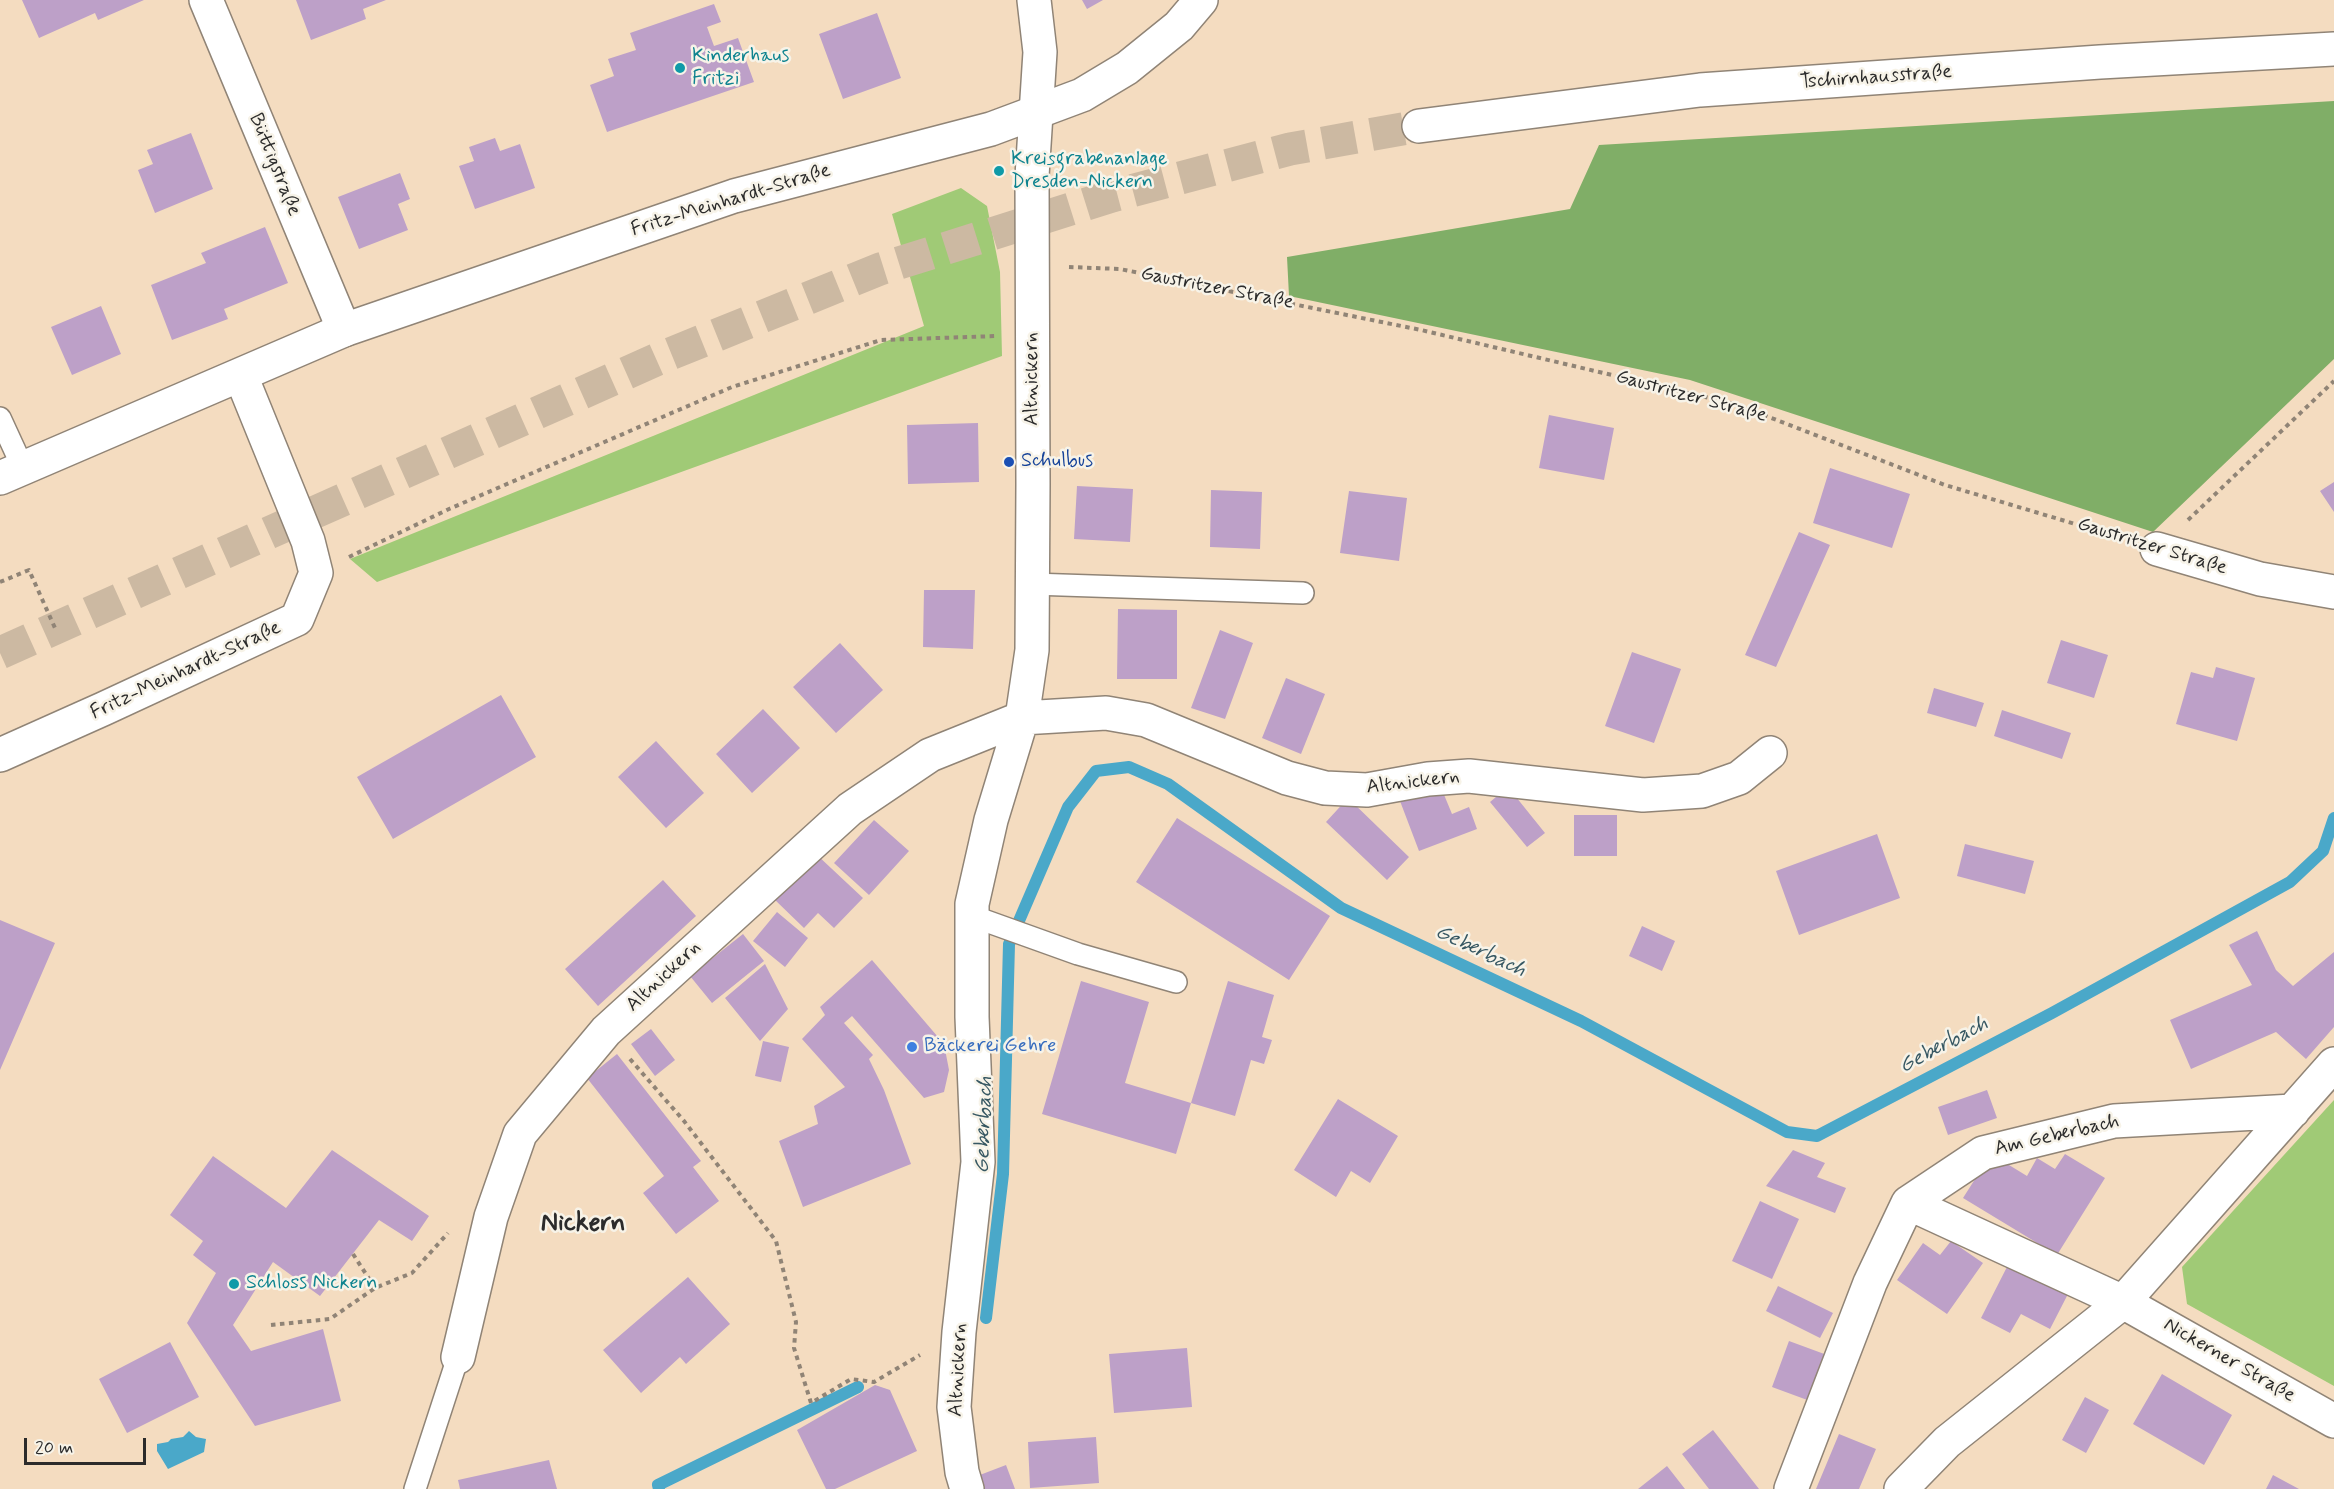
<!DOCTYPE html>
<html>
<head>
<meta charset="utf-8">
<style>
	body { margin:0 }
	#map { position:relative; width:2334px; height:1489px; overflow:hidden; background:#f4dcc0; font-family:Mynerve,sans-serif }
	canvas { display:block }
	.scale { position:absolute; left:24px; top:1438px; width:122px; height:27px; box-sizing:border-box; border:3px solid #2b2b2b; border-top:0; padding-left:8px; font-size:18px; line-height:21px; white-space:nowrap; color:#2b2b2b; -webkit-text-stroke:4px #f7f3e8; paint-order:stroke }
</style>
</head>
<body>
<div id="map">
<canvas width="2334" height="1489"></canvas>
<div class="scale">20 m</div>
</div>
<script>
const g = document.querySelector('canvas').getContext('2d');
g.lineJoin = 'round';
function fillPath(path, color) { g.fillStyle = color; g.fill(path, 'evenodd'); }
const poly = rows => new Path2D(rows.map(r => 'M' + r).join(''));
function trace(path, color, width, dash) { g.strokeStyle = color; g.lineWidth = width; g.lineCap = dash ? 'butt' : 'round'; g.setLineDash(dash || []); g.stroke(path); }
function drawText(font, color, halo, rows, align = 'center') {
  g.font = font + ' Mynerve,sans-serif'; g.lineWidth = 5; g.setLineDash([]); g.textBaseline = 'middle'; g.strokeStyle = halo; g.fillStyle = color; for (const [text, x, y, turn = 0] of rows) {
    g.save(); g.translate(x, y); g.rotate((+turn || 0) * Math.PI / 180); g.textAlign = isNaN(turn) ? turn : align; if (halo) g.strokeText(text, 0, 0); g.fillText(text, 0, 0); g.restore();
  }
}
fillPath(poly([
	[961,188,987,206,1000,272,1002,356,377,582,350,559,924,326,892,214],
	[2334,1100,2334,1386,2187,1304,2182,1267]
]), '#a0ca76');
fillPath(poly([
	[2334,101,2334,359,2153,532,1690,380,1289,296,1287,257,1570,209,1599,145]
]), '#80ae67');
fillPath(poly([
	[189,1431,196,1437,206,1439,204,1452,168,1469,157,1451,157,1444,168,1442,171,1439,183,1437]
]), '#4aa8c9');
trace(poly([
	[986,1318,1003,1174,1009,944,1068,807,1096,771,1129,767,1168,784,1341,908,1581,1021,1787,1132,1817,1136,2052,1013,2290,882,2323,851,2334,818],
	[659,1489,658,1485,858,1387]
]), '#4aa8c9', 12);
fillPath(poly([
	[22,0,144,0,98,20,95,13,39,38],
	[296,0,386,0,363,9,366,19,311,40],
	[1082,0,1103,0,1087,9],
	[714,4,721,22,707,27,714,46,738,38,754,82,607,132,590,85,614,76,608,59,636,50,630,33],
	[877,13,901,78,843,99,819,34],
	[191,133,213,189,155,213,138,170,153,164,147,150],
	[495,138,500,151,520,144,535,188,475,209,459,166,474,161,469,147],
	[400,173,410,199,398,204,408,230,359,249,338,197],
	[265,227,288,283,224,309,228,319,172,340,151,285,206,263,201,253],
	[101,306,121,354,72,375,51,327],
	[1549,415,1614,428,1604,480,1539,468],
	[978,423,979,482,908,484,907,425],
	[1830,468,1910,494,1892,548,1813,523],
	[2334,482,2334,512,2320,491],
	[1077,486,1133,489,1130,542,1074,539],
	[1211,490,1262,492,1260,549,1210,547],
	[1349,491,1407,498,1399,561,1340,553],
	[1799,532,1830,545,1776,667,1745,655],
	[924,590,975,590,973,649,923,647],
	[1118,609,1177,610,1177,679,1117,679],
	[1220,630,1253,643,1225,719,1191,708],
	[2061,640,2108,655,2094,698,2047,683],
	[840,643,883,690,836,733,793,687],
	[1632,652,1681,669,1654,743,1605,726],
	[2216,667,2255,678,2237,741,2176,724,2191,672,2213,678],
	[1286,678,1325,694,1301,754,1262,738],
	[1934,688,1984,703,1976,727,1927,713],
	[501,695,536,757,393,839,357,777],
	[763,709,800,748,752,793,716,754],
	[2002,710,2071,733,2062,759,1994,736],
	[656,741,704,793,666,828,618,777],
	[1440,785,1452,814,1469,807,1477,829,1419,851,1400,801],
	[1508,787,1545,833,1527,847,1490,802],
	[1348,798,1409,857,1387,880,1326,822],
	[1574,815,1617,815,1617,856,1574,856],
	[1177,818,1330,916,1289,980,1136,882],
	[874,820,909,851,869,895,834,863],
	[1877,834,1900,898,1799,935,1776,871],
	[1965,844,2034,861,2025,894,1957,876],
	[816,854,863,898,834,928,818,913,804,928,774,899],
	[663,880,696,916,598,1006,565,969],
	[777,912,808,938,785,967,753,941],
	[0,920,55,943,0,1070],
	[1642,926,1675,941,1662,971,1629,956],
	[2257,931,2276,970,2293,986,2334,952,2334,1027,2306,1059,2276,1032,2191,1069,2170,1020,2252,985,2229,945],
	[743,934,764,961,712,1003,690,976],
	[872,960,944,1044,949,1070,944,1092,924,1098,852,1016,844,1023,873,1055,869,1059,884,1090,911,1164,803,1207,779,1141,818,1124,814,1106,845,1087,802,1039,825,1015,820,1007],
	[765,964,788,1009,760,1041,725,998],
	[1081,981,1149,1002,1125,1083,1191,1103,1176,1154,1042,1114],
	[1228,981,1274,995,1262,1037,1272,1040,1264,1064,1251,1060,1235,1116,1191,1103],
	[651,1029,675,1060,655,1076,631,1044],
	[763,1041,789,1047,781,1082,755,1076],
	[617,1054,701,1161,693,1167,719,1201,676,1234,643,1193,664,1176,587,1078],
	[1987,1090,1997,1118,1948,1135,1938,1107],
	[1338,1099,1398,1136,1370,1183,1351,1171,1336,1197,1294,1170],
	[332,1150,429,1216,412,1241,379,1220,320,1296,273,1262,233,1325,251,1351,323,1329,341,1401,255,1426,187,1323,216,1273,193,1255,203,1241,170,1215,213,1156,286,1208],
	[1793,1150,1825,1163,1817,1177,1846,1188,1835,1213,1766,1186],
	[1991,1154,2027,1176,2037,1158,2055,1169,2065,1154,2105,1178,2057,1255,1963,1198],
	[1760,1201,1799,1219,1772,1279,1732,1261],
	[1951,1241,1983,1263,1947,1314,1897,1280,1923,1243,1940,1255],
	[2009,1263,2068,1294,2050,1329,2021,1314,2010,1333,1981,1318],
	[688,1277,730,1324,686,1364,680,1357,641,1393,603,1350],
	[1778,1286,1833,1313,1820,1338,1766,1311],
	[1789,1341,1827,1355,1810,1401,1772,1387],
	[170,1342,199,1397,127,1433,99,1379],
	[1187,1348,1192,1407,1114,1413,1109,1354],
	[2162,1374,2232,1415,2204,1465,2133,1424],
	[875,1385,890,1390,917,1451,835,1489,826,1489,797,1430],
	[2085,1397,2109,1410,2086,1453,2062,1440],
	[1713,1430,1759,1489,1709,1489,1682,1454],
	[1839,1434,1876,1449,1859,1489,1816,1489],
	[1096,1437,1099,1483,1030,1488,1028,1442],
	[549,1460,557,1489,460,1489,458,1480],
	[1006,1465,1015,1489,976,1489,972,1478],
	[1667,1466,1685,1489,1638,1489],
	[2273,1475,2299,1489,2266,1489]
]), '#bda0c8');
trace(poly([
	[0,653,660,358,880,269,1112,196,1290,149,1419,126]
]), '#ccb9a2', 33, [33, 16]);
const service = poly([
	[0,418,23,468],
	[1032,584,1303,593],
	[972,916,1078,954,1176,982],
	[415,1489,458,1357]
]);
const minor = poly([
	[206,0,344,330],
	[2157,549,2260,579,2334,592],
	[0,755,103,709,297,619,316,573,308,541,241,376],
	[1908,1203,2123,1302,2334,1421],
	[458,1357,491,1217,520,1134,606,1031,850,809,930,755,1022,718,1106,713,1146,720,1287,778,1325,788,1367,790,1428,779,1469,776,1643,795,1702,791,1739,778,1770,753],
	[967,1489,962,1472,954,1407,959,1332,978,1162,972,1017,972,904,991,820,1022,718,1032,650,1033,484,1032,176,1040,52,1034,0],
	[1791,1489,1870,1283,1908,1203,1983,1153,2114,1121,2293,1111],
	[1901,1489,1947,1442,2123,1302,2334,1064]
]);
const tertiary = poly([
	[0,478,344,330,734,196,991,129,1082,95,1127,68,1179,26,1201,0]
]);
const secondary = poly([
	[1419,126,1700,90,2100,62,2334,49]
]);
trace(service, '#908476', 24);
trace(minor, '#908476', 36);
trace(tertiary, '#908476', 36);
trace(secondary, '#908476', 36);
trace(poly([
	[1069,267,1120,269,1421,330,1735,404,1945,485,2122,538],
	[2188,520,2334,381],
	[349,557,449,509,732,387,881,340,997,336],
	[0,582,29,570,55,628],
	[630,1059,684,1121,776,1241,796,1322,794,1348,811,1403,851,1379,874,1382,920,1355],
	[353,1254,375,1288],
	[271,1325,330,1319,375,1288,412,1273,448,1233]
]), '#908476', 4, [4.5, 4.5]);
trace(service, '#fff', 21);
trace(minor, '#fff', 33);
trace(tertiary, '#fff', 33);
trace(secondary, '#fff', 33);
for (const [x, y, r, color] of [
	[680,68,6,"#0f9aa8"],
	[999,171,6,"#0f9aa8"],
	[1009,462,6,"#1a4fb4"],
	[912,1047,6,"#3f7fe0"],
	[234,1284,6,"#0f9aa8"]
]) { const dot = new Path2D(); dot.arc(x, y, r, 0, 2 * Math.PI); g.fillStyle = color; g.fill(dot); trace(dot, '#f7f3e8', 2); }
drawText('20px', '#0d838f', '#f7f3e8', [
	["Kinderhaus",692,57],
	["Fritzi",692,80],
	["Kreisgrabenanlage",1011,160],
	["Dresden-Nickern",1011,183],
	["Schloss Nickern",246,1284]
], 'left');
drawText('20px', '#2b2b2b', '#f7f3e8', [
	["Tschirnhausstraße",1876,78,-4],
	["Büttigstraße",274,165,68],
	["Fritz-Meinhardt-Straße",731,201,-17],
	["Gaustritzer Straße",1217,289,11],
	["Altnickern",1033,379,-90],
	["Gaustritzer Straße",1691,397,15],
	["Gaustritzer Straße",2152,547,17],
	["Fritz-Meinhardt-Straße",186,671,-25],
	["Altnickern",1413,783,-7],
	["Altnickern",664,977,-43],
	["Am Geberbach",2057,1136,-13],
	["Nickerner Straße",2229,1361,30],
	["Altnickern",959,1370,-87]
]);
drawText('20px', '#164399', '#f7f3e8', [
	["Schulbus",1021,462]
], 'left');
drawText('20px', '#366cbe', '#f7f3e8', [
	["Bäckerei Gehre",924,1047]
], 'left');
drawText('italic 21px', '#365762', '#f7f3e8', [
	["Geberbach",1480,952,25],
	["Geberbach",1944,1046,-28],
	["Geberbach",985,1125,-88]
]);
drawText('bold 26px', '#2b2b2b', '#f7f3e8', [
	["Nickern",583,1225]
]);
</script>
</body>
</html>
